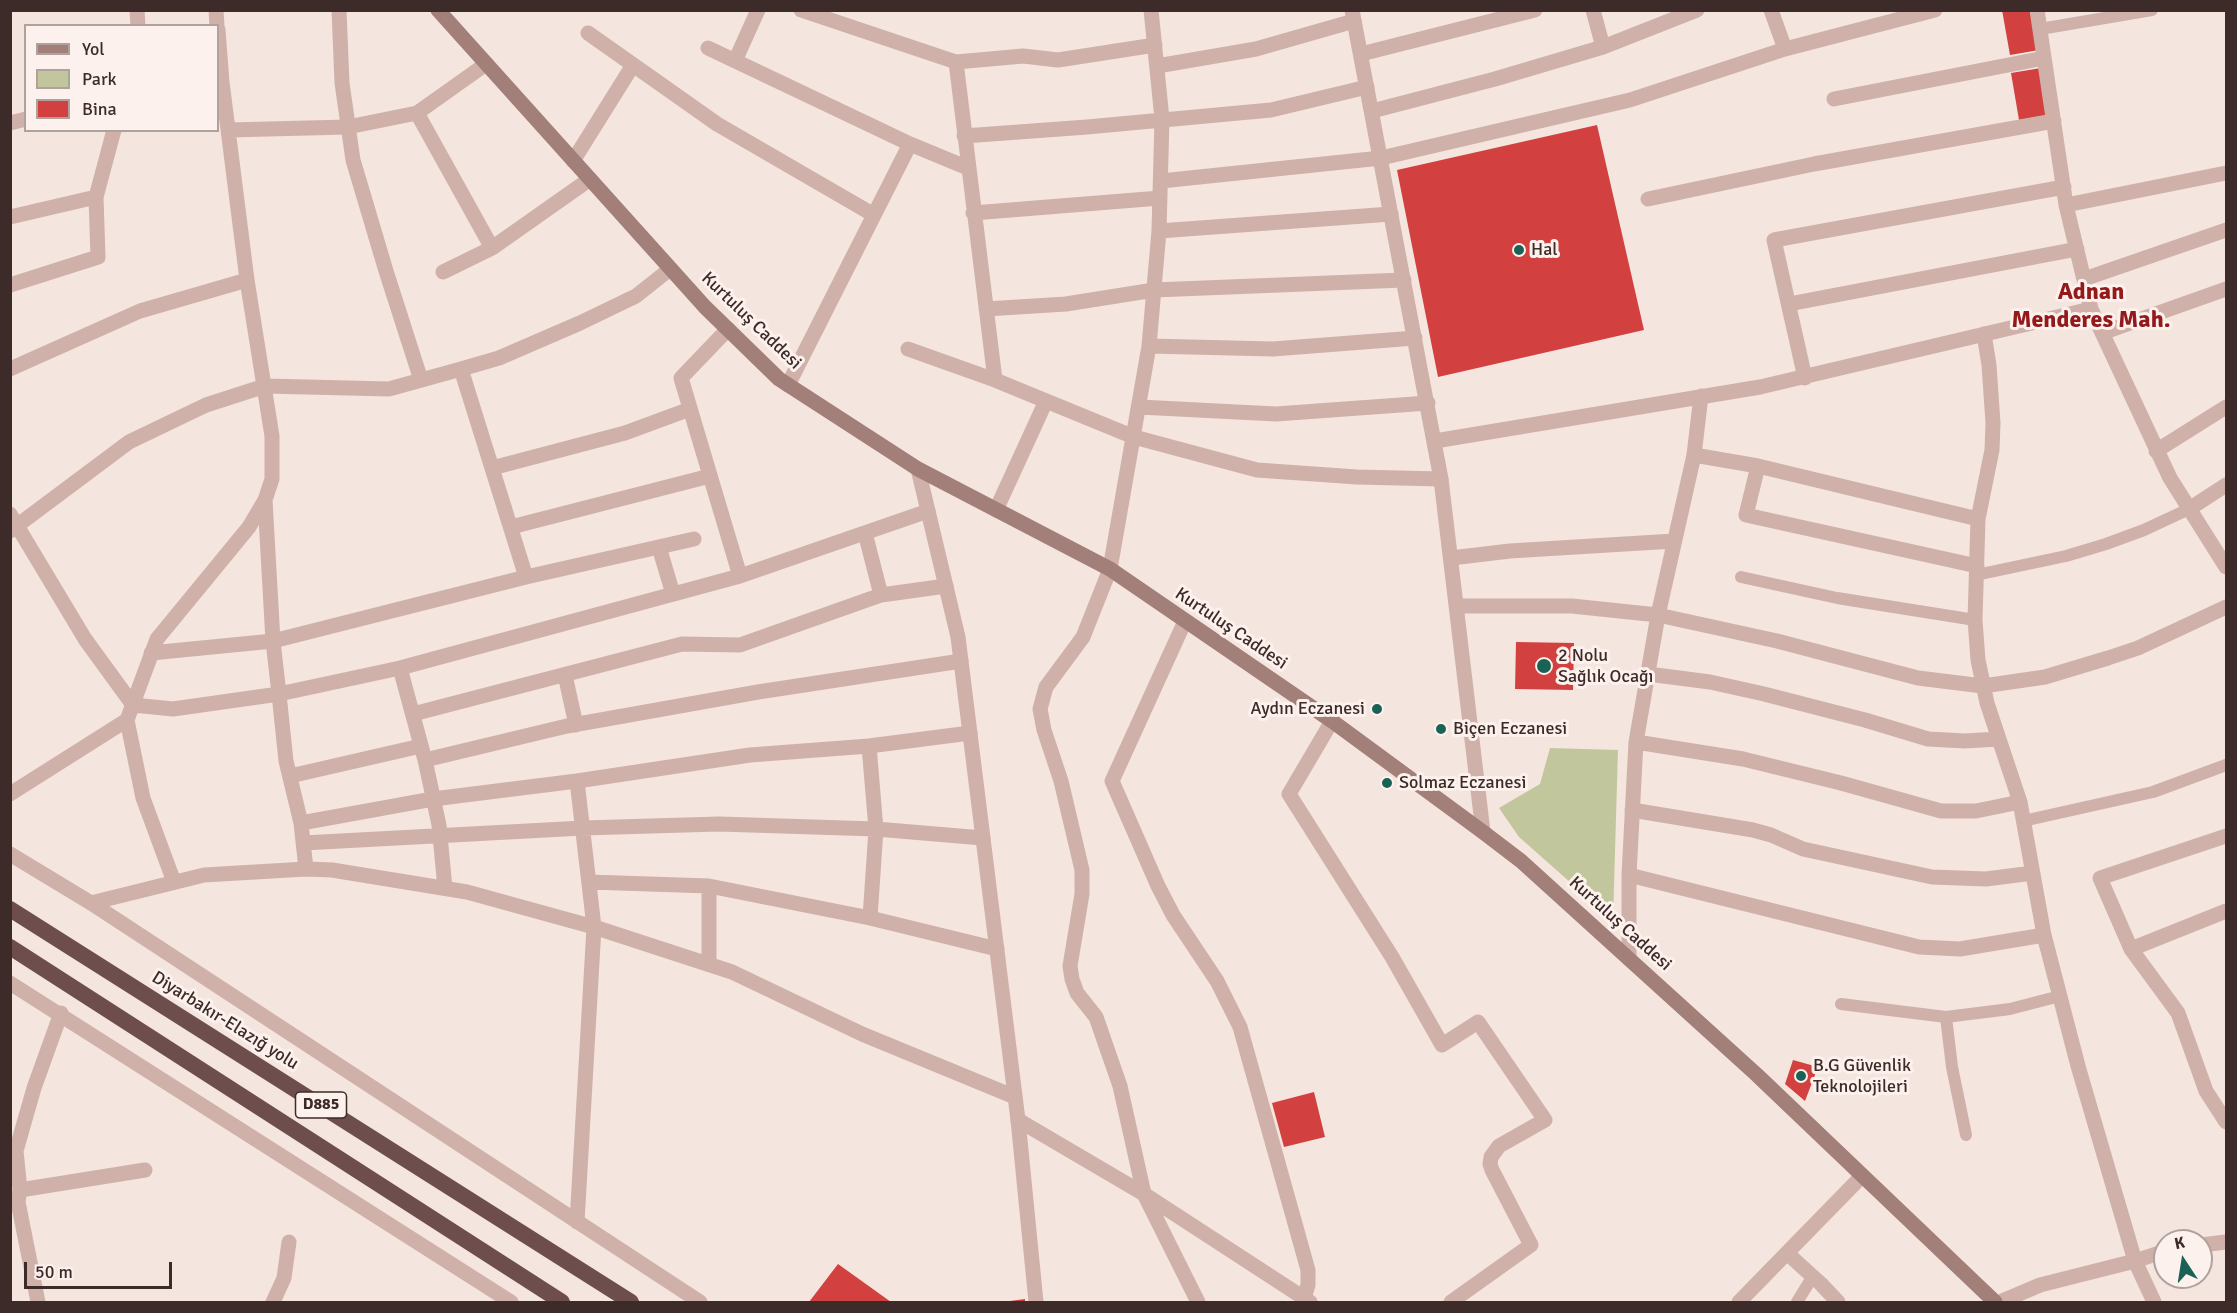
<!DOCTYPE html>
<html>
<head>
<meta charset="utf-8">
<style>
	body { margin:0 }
	#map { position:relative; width:2237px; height:1313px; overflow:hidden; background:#f5e5df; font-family:Signika,sans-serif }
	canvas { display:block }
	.frame { position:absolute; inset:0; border:12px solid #3c2b29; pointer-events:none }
	.legend { position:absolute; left:24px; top:24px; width:195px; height:108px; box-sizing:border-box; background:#fcf1ec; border:2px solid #afa29e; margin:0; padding:8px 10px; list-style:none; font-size:18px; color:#3c2b29 }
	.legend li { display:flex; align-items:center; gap:12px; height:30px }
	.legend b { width:30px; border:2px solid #afa29e }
	.north { position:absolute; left:2153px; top:1229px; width:60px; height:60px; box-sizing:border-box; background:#fcf1ec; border:2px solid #afa29e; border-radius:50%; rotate:348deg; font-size:16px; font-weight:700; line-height:24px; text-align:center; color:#3c2b29 }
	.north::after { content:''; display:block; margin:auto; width:21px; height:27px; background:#1a6255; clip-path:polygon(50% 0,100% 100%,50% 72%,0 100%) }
	.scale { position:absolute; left:24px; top:1262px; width:148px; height:27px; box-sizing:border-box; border:3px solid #3c2b29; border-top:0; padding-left:8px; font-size:18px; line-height:21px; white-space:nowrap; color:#3c2b29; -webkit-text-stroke:4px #fcf1ec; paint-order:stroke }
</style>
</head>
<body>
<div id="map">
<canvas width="2237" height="1313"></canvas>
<div class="frame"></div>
<ul class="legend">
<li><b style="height:8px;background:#a37f79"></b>Yol</li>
<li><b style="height:16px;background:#c2c69c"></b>Park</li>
<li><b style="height:16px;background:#d24040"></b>Bina</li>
</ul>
<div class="north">K</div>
<div class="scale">50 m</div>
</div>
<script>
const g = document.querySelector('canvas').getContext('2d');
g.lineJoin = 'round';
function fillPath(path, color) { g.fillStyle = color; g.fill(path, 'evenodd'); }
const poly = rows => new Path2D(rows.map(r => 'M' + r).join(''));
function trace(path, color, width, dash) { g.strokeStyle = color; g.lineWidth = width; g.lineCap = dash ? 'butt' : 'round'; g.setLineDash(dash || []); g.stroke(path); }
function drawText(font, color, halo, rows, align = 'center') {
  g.font = font + ' Signika,sans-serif'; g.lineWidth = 6; g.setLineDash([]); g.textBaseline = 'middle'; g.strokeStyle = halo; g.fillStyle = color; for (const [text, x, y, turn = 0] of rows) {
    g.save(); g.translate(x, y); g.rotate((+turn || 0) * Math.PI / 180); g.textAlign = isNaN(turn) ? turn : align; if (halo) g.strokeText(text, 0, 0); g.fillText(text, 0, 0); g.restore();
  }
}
fillPath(poly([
	[1550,748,1618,750,1613,920,1519,837,1499,808,1540,784]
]), '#c2c69c');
fillPath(poly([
	[2002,10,2032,10,2039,50,2010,55],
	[2041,68,2049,115,2019,120,2011,73],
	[1597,125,1644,330,1438,377,1397,170],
	[1516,642,1574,643,1573,690,1515,689],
	[1793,1060,1818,1067,1805,1101,1785,1084],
	[1314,1092,1325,1137,1284,1147,1272,1103],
	[838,1264,891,1302,809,1302],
	[1025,1299,1025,1302,1010,1302,1010,1301]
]), '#d24040');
trace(poly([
	[2040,29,2152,10],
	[1976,575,2066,556,2106,544,2144,530,2189,509],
	[1741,577,1837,598,1975,620],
	[2023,821,2153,792,2226,765],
	[1841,1004,1946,1017,2010,1009,2060,996],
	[1946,1017,1952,1067,1966,1135],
	[1797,1302,1813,1276]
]), '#cfb1a9', 12);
trace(poly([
	[137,10,138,26],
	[216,10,217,26],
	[339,10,342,83,353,160,386,271,421,380],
	[801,10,956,62,995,380,908,349],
	[1151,10,1162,119,1159,231,1149,346,1110,569,1083,637,1046,687,1040,709,1044,730,1061,781,1082,870,1082,894,1070,966,1072,979,1077,993,1096,1017,1120,1086,1144,1194,1198,1302],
	[1771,10,1785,49],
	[2037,10,2066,205,2091,309,2170,478,2226,567],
	[588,33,717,124,874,215],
	[1603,47,1697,10],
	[708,48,910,144,788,385],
	[1361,54,1535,10],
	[735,61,758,10],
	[956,62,1023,56,1058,60,1155,45],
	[1157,66,1256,49,1354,21],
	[1834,99,2044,58],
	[1372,111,1495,79,1603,47,1593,10],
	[417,113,492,248,590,179],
	[10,123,26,119],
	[228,130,348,127,417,113,486,64],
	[964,136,1087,127,1271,110,1367,87],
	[910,144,968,168],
	[573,161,633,65],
	[1161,181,1381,158,1630,100,1785,49,1935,10],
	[1648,199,1814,164,2054,121],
	[2066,205,2226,173],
	[973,213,1160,198],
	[10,217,96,197],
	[1159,231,1391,214],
	[443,272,492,248],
	[2084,279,2226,230],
	[10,285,98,257,96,197,114,130],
	[1789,304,2077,249],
	[986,309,1066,304,1154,290,1404,280],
	[728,329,681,378,740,576],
	[2102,333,2226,289],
	[1984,334,1989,365,1993,423,1992,450,1978,519,1975,620,1978,660,1987,703,2020,802,2044,935,2078,1066,2135,1261,2154,1302],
	[1149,346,1273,349,1415,338],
	[10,369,140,311,247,280],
	[461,369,526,577],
	[1805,378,1774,240,2064,187],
	[995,380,1134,437,1257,470,1357,477,1441,479],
	[1139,407,1276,414,1428,403],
	[1435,441,1760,387,2091,309],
	[2156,451,2226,407],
	[1694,455,1758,466,1978,519],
	[1758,466,1746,515,1977,566],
	[492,468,625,433,690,409],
	[265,500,273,641,279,694,286,761,301,823,306,869],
	[2189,509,2226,485],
	[996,510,1046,401],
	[10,514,85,639,133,705,173,709,279,694,400,668,740,576,928,511],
	[511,527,710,476],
	[10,531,129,442,206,405,265,386,389,389,461,369,499,358,580,323,636,296,670,269],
	[865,533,881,595],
	[659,547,673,594],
	[1451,558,1510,551,1674,541],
	[1457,606,1572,606,1658,615,1777,641,1918,678,1983,686,2045,677,2108,658,2138,648,2226,607],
	[1185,621,1112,781,1158,886,1173,915,1217,981,1240,1027,1308,1270,1308,1285,1304,1298],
	[151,653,273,641,526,577,694,539],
	[400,668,425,760,439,825,445,888],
	[1648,674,1710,682,1764,694,1865,720,1928,739,1965,741,1998,739],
	[565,675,576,725],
	[413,714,682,644,740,645,881,595,946,586],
	[1332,721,1289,794,1392,957,1442,1045,1478,1022,1545,1120,1499,1146,1491,1157,1490,1164,1492,1170,1531,1245,1451,1302],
	[1636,742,1743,759,1841,783,1941,811,1976,811,2020,802],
	[869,746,876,829,870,918],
	[425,760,567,726,758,692,961,661],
	[290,776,421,746],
	[10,794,127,720],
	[1632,810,1753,830,1771,835,1803,849,1932,877,1986,879,2033,873],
	[301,823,433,799,577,781,750,755,869,746,970,733],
	[2226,836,2100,878,2131,949,2178,1013,2206,1091,2226,1122],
	[303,843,583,828,719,824,876,829,983,838],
	[1629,875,1919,947,1960,949,2044,935],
	[174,882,143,798,127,720,157,639,249,527,265,500,272,479,272,436,247,280,222,82,218,30],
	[589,882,709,886,870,918,997,949],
	[709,886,709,964],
	[91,903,204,875,306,869,332,870,467,892,594,927,732,972,862,1034,1015,1097],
	[2131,949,2226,911],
	[1629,959,1629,875,1636,742,1658,615,1694,455,1701,396],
	[10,983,511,1302],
	[1018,1120,1144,1194,1310,1302],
	[20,1190,145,1170],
	[577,1222,594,927,577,781],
	[2201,1245,2226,1242],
	[1788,1254,1821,1284,1838,1302],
	[38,1302,18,1202,20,1190,16,1151,34,1088,61,1013],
	[273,1302,284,1278,289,1242],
	[1739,1302,1862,1176],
	[2000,1302,2040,1285,2135,1261,2165,1251]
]), '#cfb1a9', 15);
trace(poly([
	[1352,10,1441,479,1483,832],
	[918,469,958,637,1018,1120,1036,1302],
	[10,854,91,903,700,1302]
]), '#cfb1a9', 15);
trace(poly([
	[438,10,705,307,779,379,918,469,1110,569,1332,721,1483,832,1521,861,1757,1075,1995,1302]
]), '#a37f79', 15);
trace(poly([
	[10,909,631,1302],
	[10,947,562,1302]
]), '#6e4e4c', 16);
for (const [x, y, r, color] of [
	[1519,250,6,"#1a6255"],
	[1544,666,8,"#1a6255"],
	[1377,709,6,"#1a6255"],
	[1441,729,6,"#1a6255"],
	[1387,783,6,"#1a6255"],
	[1801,1076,6,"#1a6255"]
]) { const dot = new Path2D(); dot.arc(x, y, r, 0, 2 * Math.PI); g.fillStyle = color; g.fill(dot); trace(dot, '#fcf1ec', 2); }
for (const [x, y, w] of [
	[321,1105,51]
]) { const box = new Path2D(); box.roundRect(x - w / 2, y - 13, w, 26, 4.5); g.fillStyle = '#fcf1ec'; g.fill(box); trace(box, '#3c2b29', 1.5); }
drawText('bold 16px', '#3c2b29', null, [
	["D885",321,1105]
]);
drawText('18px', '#3c2b29', '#fcf1ec', [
	["Hal",1531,250],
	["2 Nolu",1558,656],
	["Sağlık Ocağı",1558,677],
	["Aydın Eczanesi",1365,709,"right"],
	["Biçen Eczanesi",1453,729],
	["Solmaz Eczanesi",1399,783],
	["B.G Güvenlik",1813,1066],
	["Teknolojileri",1813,1087]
], 'left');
drawText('18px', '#3c2b29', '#fcf1ec', [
	["Kurtuluş Caddesi",751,321,44],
	["Kurtuluş Caddesi",1231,629,34],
	["Kurtuluş Caddesi",1620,924,42],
	["Diyarbakır-Elazığ yolu",225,1021,32]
]);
drawText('bold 24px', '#93191a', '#fcf1ec', [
	["Adnan",2091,293],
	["Menderes Mah.",2091,321]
]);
</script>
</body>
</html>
